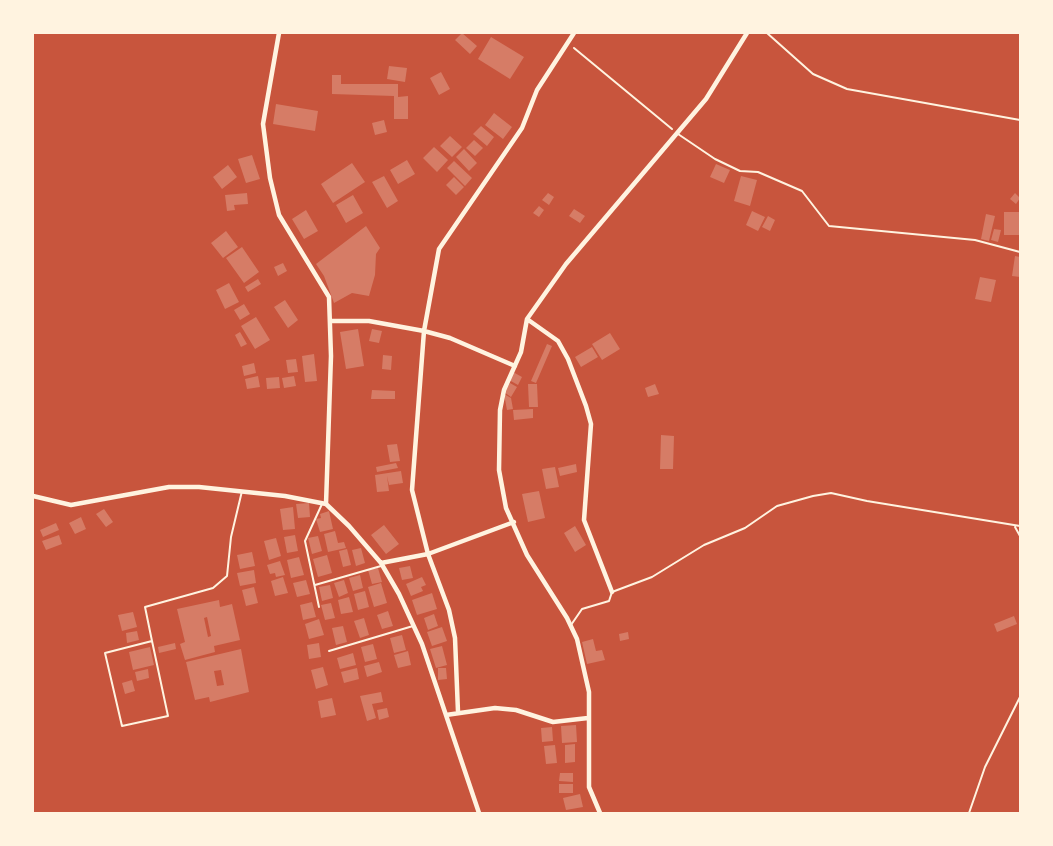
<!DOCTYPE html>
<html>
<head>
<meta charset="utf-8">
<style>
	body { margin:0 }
	#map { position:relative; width:1053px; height:846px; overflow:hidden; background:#c8553d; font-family:Literata,serif }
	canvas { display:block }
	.frame { position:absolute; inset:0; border:34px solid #fff3e0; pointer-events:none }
</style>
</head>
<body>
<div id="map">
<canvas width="1053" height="846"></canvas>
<div class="frame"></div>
</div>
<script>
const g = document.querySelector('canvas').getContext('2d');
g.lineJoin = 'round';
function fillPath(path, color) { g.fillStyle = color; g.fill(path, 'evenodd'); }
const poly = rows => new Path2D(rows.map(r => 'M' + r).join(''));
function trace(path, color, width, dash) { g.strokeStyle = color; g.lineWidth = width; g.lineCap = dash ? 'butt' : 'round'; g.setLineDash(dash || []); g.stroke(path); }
fillPath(poly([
	[462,33,477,46,470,54,455,40],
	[491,37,524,57,510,79,478,59],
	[389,66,407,68,405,82,387,79],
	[441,72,450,89,439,95,430,78],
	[332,75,341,75,341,84,398,84,398,97,408,96,408,119,394,119,394,96,332,94],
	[276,104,318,111,315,131,273,124],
	[494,113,512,127,503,139,485,125],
	[384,120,387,132,375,135,372,123],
	[481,126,494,137,487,146,473,134],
	[450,136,462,147,452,157,440,146],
	[474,140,483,148,475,156,466,148],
	[434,147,448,160,437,172,423,158],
	[464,149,477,163,469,171,456,157],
	[252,155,260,179,246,183,238,159],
	[407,160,415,174,398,184,390,170],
	[454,161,472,178,465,186,447,168],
	[352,163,365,182,333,203,321,184],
	[716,164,730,170,724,183,710,177],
	[228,165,237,177,222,189,213,177],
	[384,176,398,201,387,208,372,182],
	[741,176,757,180,750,206,734,201],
	[454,177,464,187,456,195,446,185],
	[247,193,248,204,234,205,235,210,227,211,225,195],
	[548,193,554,197,549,205,542,200],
	[1015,193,1020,198,1016,204,1010,199],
	[353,195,363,213,346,223,336,205],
	[539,206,544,210,539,217,533,213],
	[574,209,585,216,580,223,569,216],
	[306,210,318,231,304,239,292,219],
	[752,211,765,217,758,231,746,225],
	[1004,212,1020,212,1020,235,1004,235],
	[986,214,995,216,989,241,981,239],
	[768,216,775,220,770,231,762,227],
	[366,226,380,248,376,254,375,275,369,296,352,293,334,303,324,276,316,264],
	[994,229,1001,230,998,242,991,240],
	[226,231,238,247,223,258,211,243],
	[242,247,259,272,244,283,226,258],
	[1015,256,1020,257,1020,277,1012,276],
	[283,263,287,271,278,276,274,267],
	[980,277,996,280,991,302,975,299],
	[258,279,261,284,248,292,245,287],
	[229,283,239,302,225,309,216,290],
	[285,300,298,320,288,328,274,307],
	[244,304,250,314,240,320,234,310],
	[256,317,270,340,255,349,241,326],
	[358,329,364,366,346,369,340,332],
	[372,329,382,331,379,343,369,341],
	[240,332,247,344,241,347,235,335],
	[610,333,620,349,602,360,592,344],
	[547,344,552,346,536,383,531,381],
	[592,347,598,357,581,367,575,357],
	[314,354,317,381,305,382,302,356],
	[383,355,392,356,391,370,382,369],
	[296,359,298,372,288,373,286,360],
	[254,363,256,373,244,376,242,366],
	[513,372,522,377,518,385,509,380],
	[258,376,260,387,247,389,245,379],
	[294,376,296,386,284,388,282,378],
	[279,377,280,388,267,389,266,378],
	[510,383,517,387,511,397,504,392],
	[528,384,537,384,538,407,529,407],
	[655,384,659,394,648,397,645,388],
	[372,390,395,391,395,399,371,399],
	[504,394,511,398,513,409,507,410],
	[533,409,533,418,514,420,513,410],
	[661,435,674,436,673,469,660,469],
	[397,444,400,461,390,462,387,445],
	[396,463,398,468,377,472,376,467],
	[576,464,577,472,560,476,558,468],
	[555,467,559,487,546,489,542,469],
	[401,471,403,483,389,485,387,476,389,491,377,492,375,475],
	[539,491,545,518,528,522,522,494],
	[309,503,310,517,298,518,296,504],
	[293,507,295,529,283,530,280,509],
	[104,509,113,522,106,527,96,514],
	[329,511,333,529,320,532,316,519,321,518,320,514],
	[81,517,86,529,75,534,69,523],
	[56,523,59,530,43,537,40,530],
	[384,525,399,544,386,554,371,535],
	[575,526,586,545,575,552,564,533],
	[335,531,338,543,344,542,346,548,328,552,324,534],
	[59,535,62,544,46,550,42,541],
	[295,535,298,551,287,553,284,537],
	[318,536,322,551,312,554,308,538],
	[276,538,281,556,269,560,264,541],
	[361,548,365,563,356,566,352,550],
	[347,549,351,565,343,567,339,551],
	[252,552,255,566,240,569,237,555],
	[327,555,332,573,318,577,313,559],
	[299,557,304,575,291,578,287,560],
	[280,561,285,575,276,577,275,573,270,574,267,565],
	[410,566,413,578,402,580,399,568],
	[378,568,382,582,372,584,368,570],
	[254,570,256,583,240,586,237,573],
	[360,575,363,588,353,591,349,578],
	[283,577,288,593,275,596,271,581],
	[422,577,426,585,421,587,423,591,411,596,406,584],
	[306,580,310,594,297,597,293,583],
	[344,580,348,593,339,597,334,583],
	[381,583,387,603,374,607,368,587],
	[330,585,333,598,322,601,319,587],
	[254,587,258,603,246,606,242,590],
	[365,591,369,607,358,610,354,594],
	[432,593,437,609,417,615,412,600],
	[349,597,353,612,341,614,338,600],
	[219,600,220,607,232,604,240,640,214,646,215,652,185,660,180,644,185,642,177,609],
	[207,617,211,636,208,637,204,618],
	[312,602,316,617,303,620,300,605],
	[331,603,335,618,325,620,321,605],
	[388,611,393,626,382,629,377,615],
	[133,612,137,627,122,631,118,615],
	[434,614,438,626,428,630,424,618],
	[1014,616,1017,624,997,632,994,624],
	[364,618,369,635,360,638,354,621],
	[319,619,324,635,309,639,305,624],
	[343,626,347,642,336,645,332,628],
	[442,627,447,641,432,646,427,632],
	[137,631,139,640,127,643,126,633],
	[628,632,629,639,620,641,619,634],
	[402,635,406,650,394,653,390,638],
	[593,639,596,651,602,650,605,660,587,664,582,642],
	[175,643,176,649,159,653,158,647],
	[319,643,321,657,309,659,307,645],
	[373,644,377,659,365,662,361,647],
	[442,646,447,665,436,668,430,649],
	[150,647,154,665,133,670,129,652],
	[241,649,249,692,210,702,209,697,195,700,186,662],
	[221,670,224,685,217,686,214,671],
	[408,651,411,665,398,668,394,655],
	[353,653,356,665,340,669,337,658],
	[379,662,382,672,367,677,364,666],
	[323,667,328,685,316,689,311,670],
	[357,668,359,679,344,683,341,672],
	[438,668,446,668,447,679,438,680],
	[148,669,149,678,137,681,135,672],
	[132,680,135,691,125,694,122,683],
	[381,692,383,702,372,704,376,718,367,721,360,696],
	[332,698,336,715,321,718,318,701],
	[387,708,389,717,379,720,377,710],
	[576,725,577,742,562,743,561,726],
	[552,727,553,741,542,742,541,728],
	[575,744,575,762,565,763,565,745],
	[555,745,557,763,546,764,544,746],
	[560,773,573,773,573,782,559,781],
	[559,784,573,784,573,793,559,793],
	[580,794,583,807,566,810,563,798]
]), '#d67c66');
trace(poly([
	[574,48,672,129],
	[969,813,985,767,1020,697]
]), '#fff3e0', 2);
trace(poly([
	[767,33,813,74,847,89,1020,120],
	[678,134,715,159,740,171,758,172,802,191,829,226,975,240,1020,252],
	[1015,527,1020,536],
	[315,585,381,566],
	[319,607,305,541,322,504],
	[571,625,582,609,609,601,612,592,652,577,704,545,745,528,777,506,813,496,831,493,867,501,1020,526],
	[152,641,105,653,122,726,168,716,152,641,145,607,213,588,227,576,231,537,242,491],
	[329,651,413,626]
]), '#fff3e0', 2);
trace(poly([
	[279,33,263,124,270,178,279,215,329,297,331,356,326,504,349,526,381,563,399,594,422,644,479,813],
	[527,319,558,341,568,359,586,406,591,424,584,520,612,592],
	[331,321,369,321,424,331,450,338,515,366],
	[33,496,71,505,169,487,199,487,285,496,326,504],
	[381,563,428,554,514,522],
	[458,712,455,638,449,610,428,554,412,490,424,331,439,249,522,128,537,90,574,33],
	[446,715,495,708,516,710,553,722,588,718],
	[600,813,589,787,589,692,577,639,567,618,527,555,506,508,499,470,500,410,504,390,521,352,527,319,566,264,706,99,747,33]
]), '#fff3e0', 4.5);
</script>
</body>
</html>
